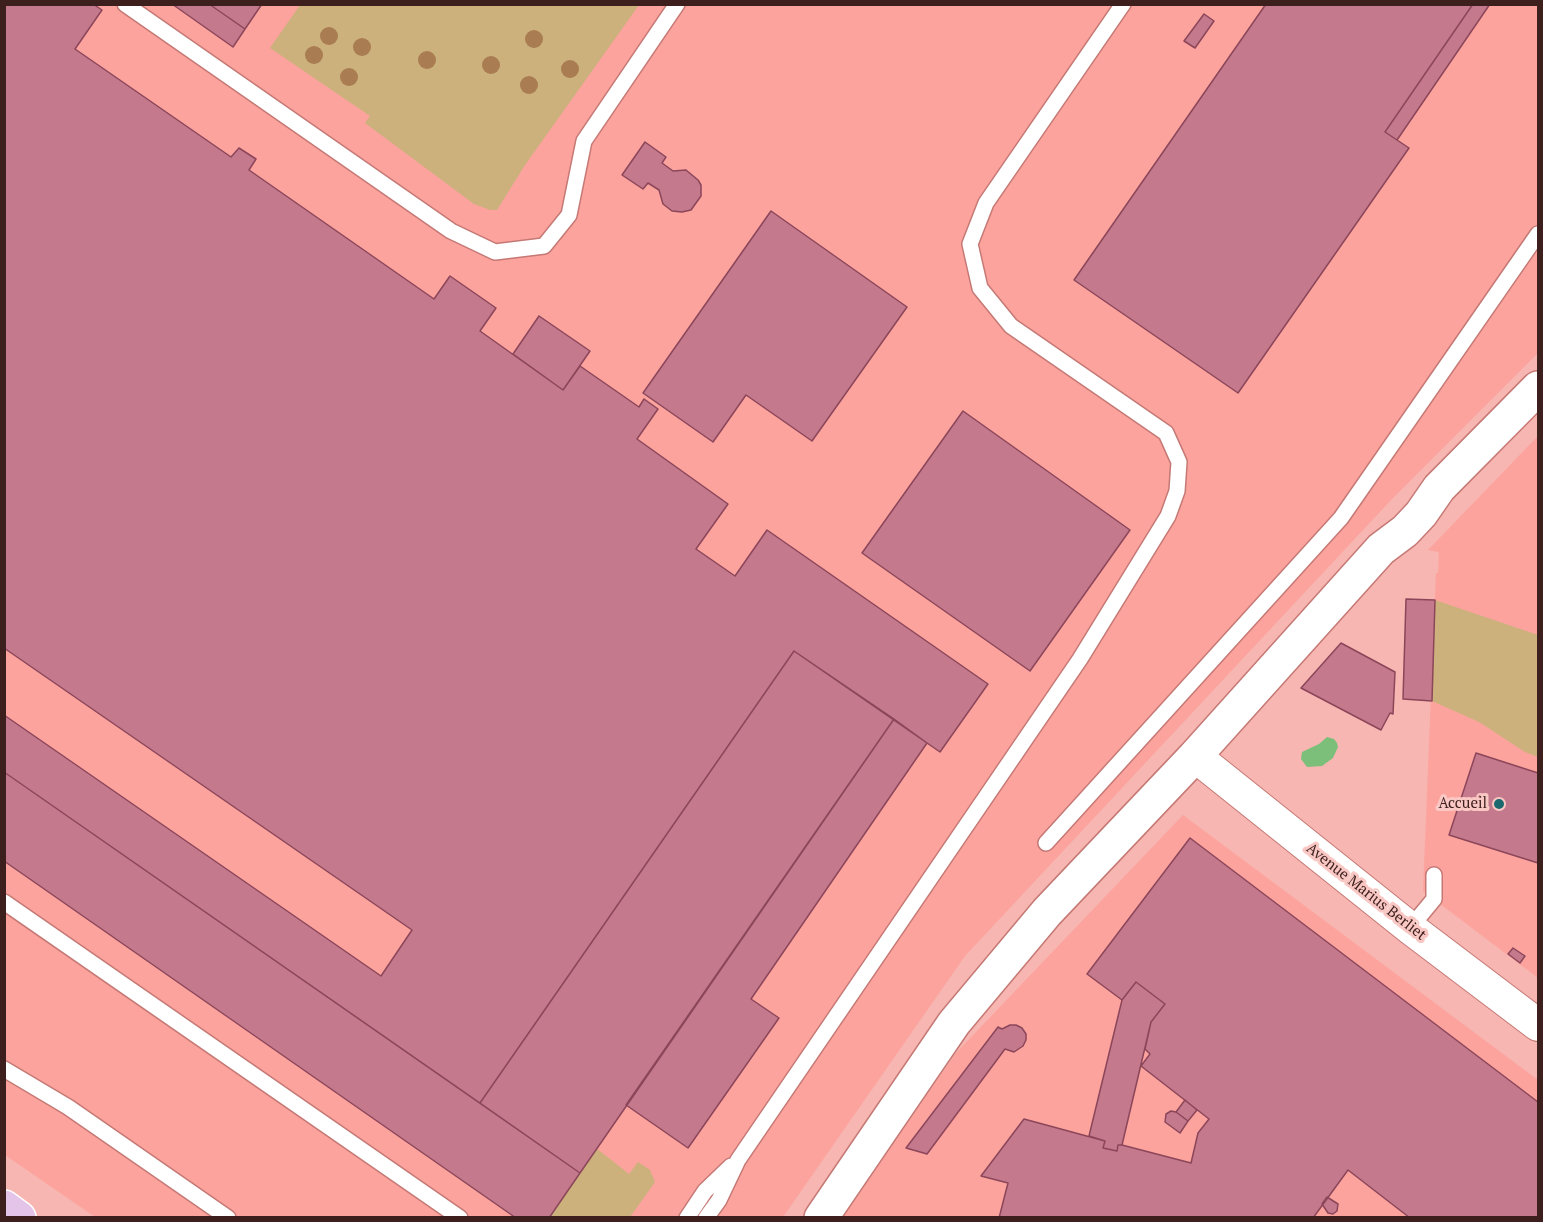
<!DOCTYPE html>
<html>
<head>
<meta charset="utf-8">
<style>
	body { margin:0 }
	#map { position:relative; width:1543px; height:1222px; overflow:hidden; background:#f7b6b1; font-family:"PT Serif",serif }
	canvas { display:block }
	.frame { position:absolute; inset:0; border:6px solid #3d1f1d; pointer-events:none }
</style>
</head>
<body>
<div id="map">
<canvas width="1543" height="1222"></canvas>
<div class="frame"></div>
</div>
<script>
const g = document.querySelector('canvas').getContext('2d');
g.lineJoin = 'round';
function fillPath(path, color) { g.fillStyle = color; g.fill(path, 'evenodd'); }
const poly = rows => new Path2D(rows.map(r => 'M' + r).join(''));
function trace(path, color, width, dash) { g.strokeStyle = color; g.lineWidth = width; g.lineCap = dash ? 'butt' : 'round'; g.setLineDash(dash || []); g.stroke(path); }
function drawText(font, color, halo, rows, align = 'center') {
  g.font = font + ' "PT Serif",serif'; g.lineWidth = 6; g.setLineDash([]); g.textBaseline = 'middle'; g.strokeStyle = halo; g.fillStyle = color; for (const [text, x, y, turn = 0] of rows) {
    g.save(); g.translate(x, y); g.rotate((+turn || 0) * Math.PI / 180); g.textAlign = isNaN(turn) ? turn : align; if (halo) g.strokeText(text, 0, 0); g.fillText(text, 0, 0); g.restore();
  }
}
fillPath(poly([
	[5,5,1538,5,1538,353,1392,499,965,956,783,1217,95,1217,5,1155],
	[1538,436,1538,978,1423,891,1436,573,1438,573,1439,552,1428,550],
	[1183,815,1538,1080,1538,1217,842,1218,956,1053]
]), '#fca39e');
fillPath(poly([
	[300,5,300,4,639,5,525,165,497,210,490,210,474,204,365,123,370,116,270,48],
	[1435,600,1538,635,1538,757,1525,752,1479,722,1432,701],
	[596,1148,629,1174,638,1162,650,1170,655,1182,630,1217,549,1218]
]), '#ccb17c');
fillPath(poly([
	[1327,737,1334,739,1337,743,1338,747,1333,758,1322,766,1307,767,1301,759,1302,752,1319,744]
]), '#7cbf7a');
const building = poly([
	[4,4,93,4,102,10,75,49,231,157,239,148,256,159,249,170,434,299,450,276,496,308,480,331,563,390,580,366,639,407,644,399,658,409,637,439,728,504,696,549,735,576,767,530,988,684,940,752,794,651,480,1103,4,772,4,715,381,976,412,930,4,648,4,4],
	[172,4,209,4,245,29,233,47,172,4],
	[209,4,262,4,245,29,209,4],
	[1266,4,1473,4,1385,132,1409,148,1238,393,1074,280,1266,4],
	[1473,4,1490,4,1397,140,1385,132,1473,4],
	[1204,14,1214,21,1195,48,1184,41,1204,14],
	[645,142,666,157,662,163,673,171,686,170,698,180,701,185,701,196,691,210,682,212,672,211,663,204,659,190,648,183,643,189,622,175,645,142],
	[771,211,907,307,812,441,746,395,713,442,643,393,771,211],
	[539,316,590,351,563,390,513,354,539,316],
	[963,411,1130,530,1030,671,862,553,963,411],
	[1406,599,1435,600,1432,701,1403,699,1406,599],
	[1341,643,1395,672,1393,714,1390,713,1381,730,1301,688,1341,643],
	[794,651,894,719,580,1173,480,1103,794,651],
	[894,719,927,743,751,999,779,1018,688,1148,626,1105,894,719],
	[1476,753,1538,773,1538,863,1449,835,1476,753],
	[4,772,580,1173,549,1218,516,1218,4,861,4,772],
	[1190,838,1538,1102,1538,1218,1410,1218,1348,1170,1313,1218,999,1218,1008,1183,981,1176,1024,1119,1105,1141,1103,1148,1117,1151,1118,1145,1122,1145,1191,1163,1198,1133,1209,1119,1141,1066,1150,1054,1145,1049,1151,1022,1165,1004,1136,982,1122,1000,1087,974,1190,838],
	[1513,948,1525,956,1520,963,1508,954,1513,948],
	[1136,982,1165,1004,1151,1022,1122,1145,1118,1145,1117,1151,1103,1148,1105,1141,1089,1136,1122,1000,1136,982],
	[1010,1025,1016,1025,1022,1028,1026,1034,1026,1040,1023,1046,1014,1052,1005,1049,927,1154,906,1148,998,1027,1002,1029,1010,1025],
	[1185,1100,1197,1110,1188,1121,1176,1112,1185,1100],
	[1171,1111,1176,1112,1188,1121,1180,1133,1165,1122,1166,1114,1171,1111],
	[1327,1197,1338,1204,1337,1211,1333,1214,1328,1213,1322,1204,1327,1197]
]);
fillPath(building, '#c4798c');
trace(building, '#8c465a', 1.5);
const service = poly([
	[125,4,451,231,495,252,544,246,569,215,584,141,677,4],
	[1046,843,1341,518,1538,234],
	[4,902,460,1218],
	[1410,928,1434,899,1434,875],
	[4,1069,68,1107,228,1218],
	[687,1218,705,1191,731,1166],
	[706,1218,719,1200,738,1160,1080,659,1168,516,1177,491,1179,462,1166,433,1011,326,980,288,970,244,986,203,1123,4]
]);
const minor = poly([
	[1195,756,1410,928,1538,1025]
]);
const tertiary = poly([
	[821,1218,954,1023,1047,912,1195,756,1381,549,1405,531,1421,514,1439,488,1538,388]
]);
const primary = poly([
	[4,1207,19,1218]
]);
trace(service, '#c57975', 18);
trace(minor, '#c57975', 34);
trace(tertiary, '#c57975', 36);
trace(primary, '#fff', 36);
trace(service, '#fff', 15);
trace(minor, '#fff', 32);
trace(tertiary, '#fff', 33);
trace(primary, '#e5c4e9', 33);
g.fillStyle = '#a97c51';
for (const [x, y] of [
	[329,36],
	[534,39],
	[362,47],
	[314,55],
	[427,60],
	[491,65],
	[570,69],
	[349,77],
	[529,85]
]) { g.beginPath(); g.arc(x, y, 9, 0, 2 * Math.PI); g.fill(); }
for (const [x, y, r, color] of [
	[1499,804,6,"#1c686f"]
]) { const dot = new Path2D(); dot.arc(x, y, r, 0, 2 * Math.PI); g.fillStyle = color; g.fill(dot); trace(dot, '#fac8c4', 2); }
drawText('15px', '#3d1f1d', '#fac8c4', [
	["Accueil",1487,804]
], 'right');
drawText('15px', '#3d1f1d', '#fac8c4', [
	["Avenue Marius Berliet",1366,892,38]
]);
</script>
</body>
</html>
